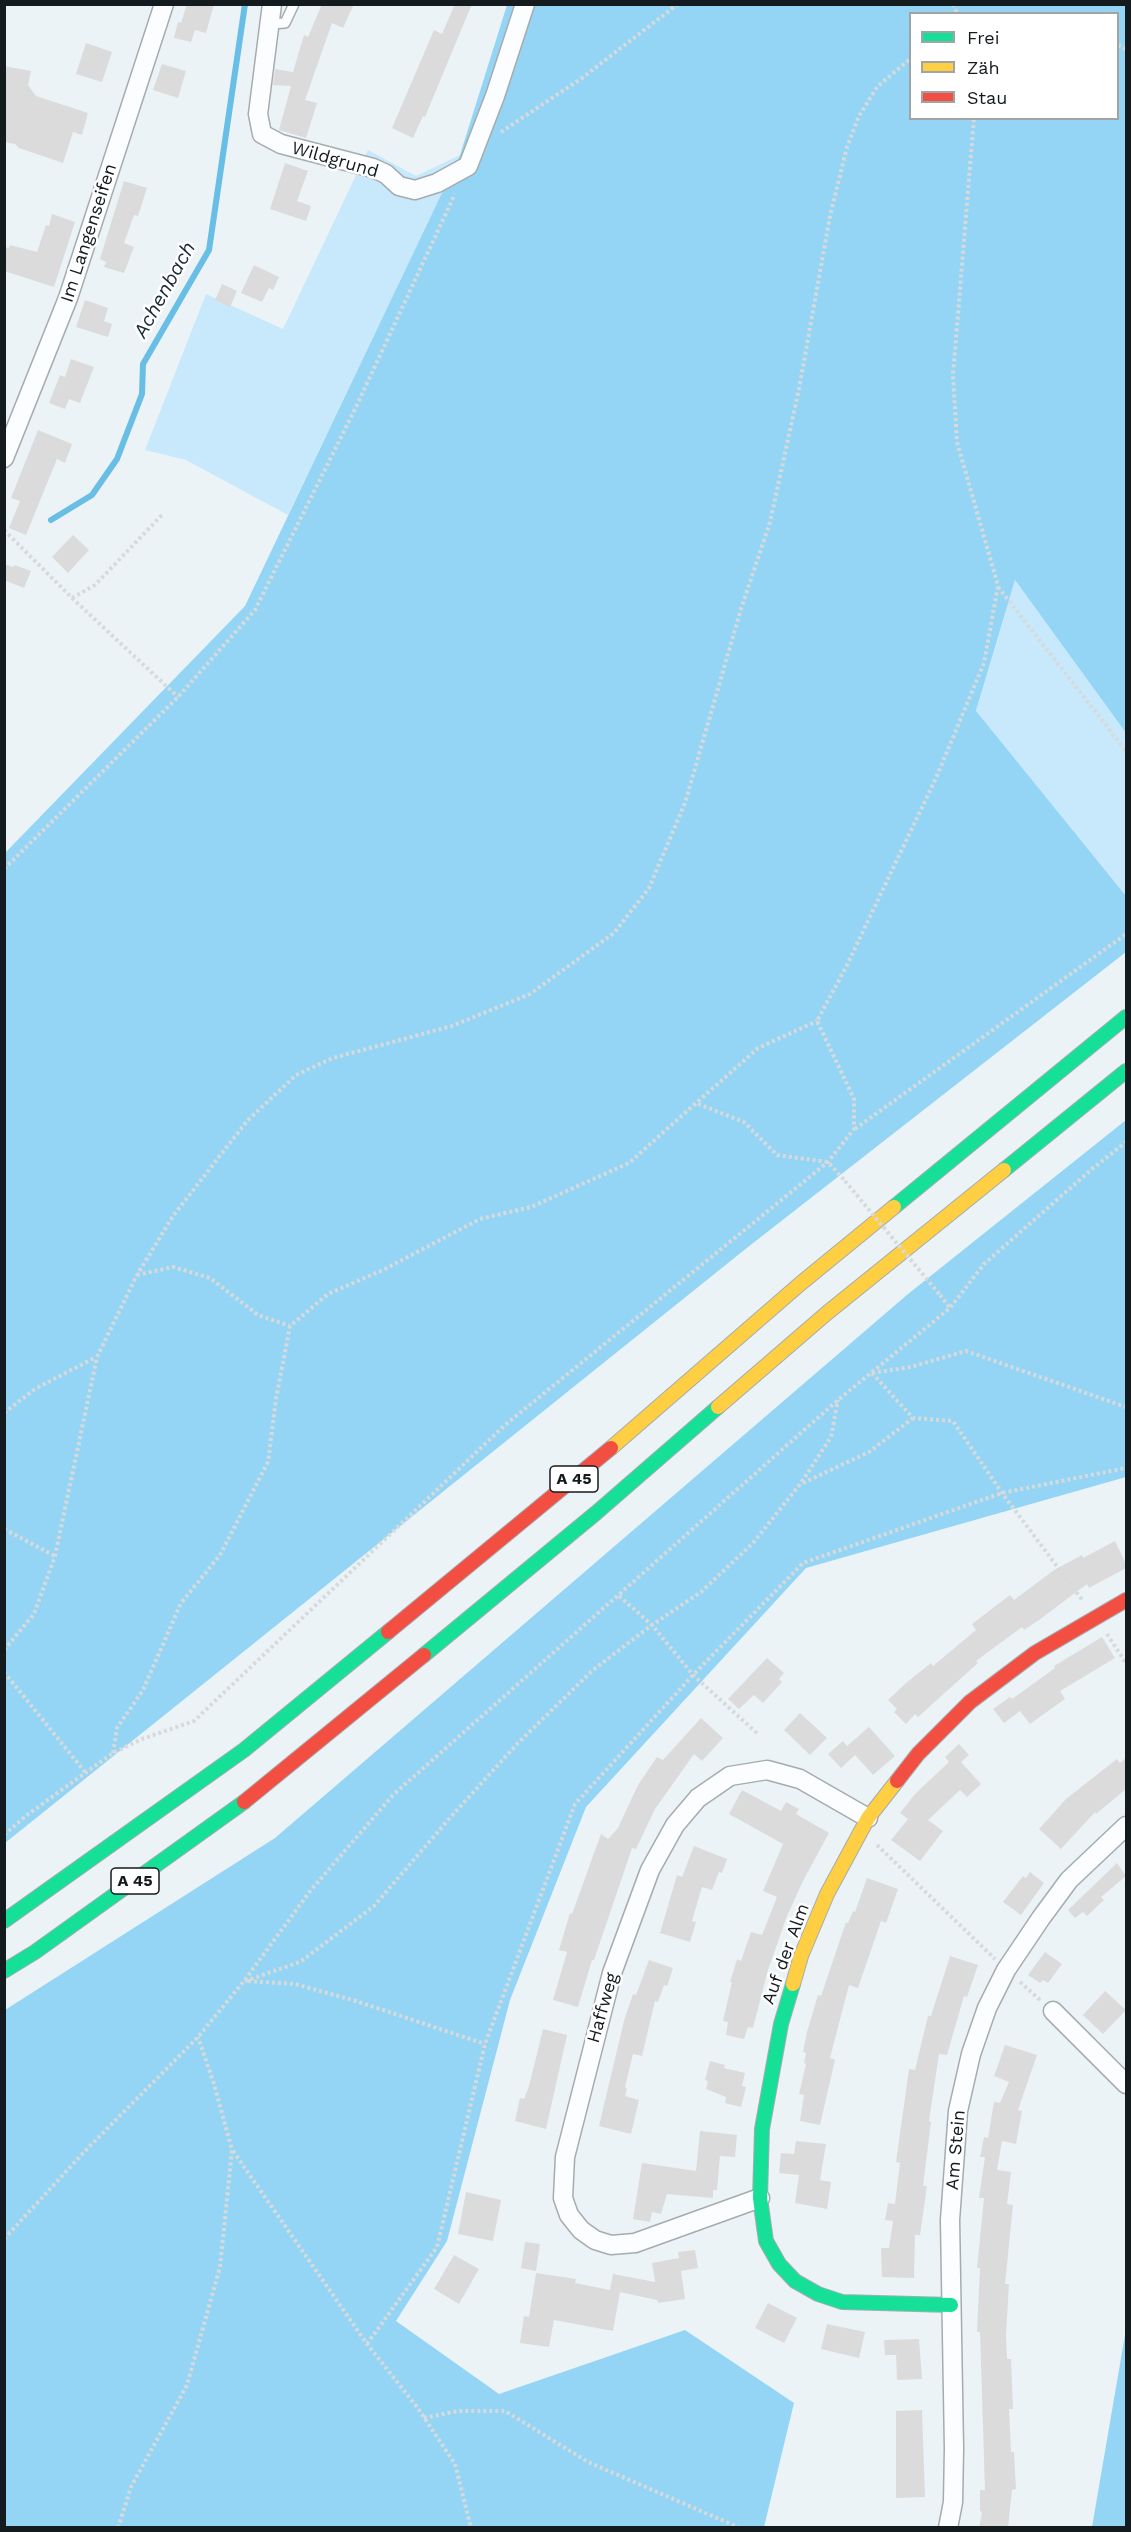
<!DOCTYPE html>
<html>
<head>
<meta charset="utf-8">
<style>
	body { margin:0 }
	#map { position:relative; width:1131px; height:2532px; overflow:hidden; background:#ebf3f7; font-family:"Work Sans",sans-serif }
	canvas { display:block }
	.frame { position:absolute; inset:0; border:6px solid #141b1f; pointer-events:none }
	.legend { position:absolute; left:909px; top:12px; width:210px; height:108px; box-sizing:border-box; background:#fff; border:2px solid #a1a4a5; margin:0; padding:8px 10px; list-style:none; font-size:18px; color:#141b1f }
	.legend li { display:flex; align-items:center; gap:12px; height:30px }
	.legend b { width:30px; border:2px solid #a1a4a5 }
</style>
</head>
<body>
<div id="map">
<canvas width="1131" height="2532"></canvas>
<div class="frame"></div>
<ul class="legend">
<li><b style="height:8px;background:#16e098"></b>Frei</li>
<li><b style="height:8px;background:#ffcf43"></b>Zäh</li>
<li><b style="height:8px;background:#f24e42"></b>Stau</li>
</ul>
</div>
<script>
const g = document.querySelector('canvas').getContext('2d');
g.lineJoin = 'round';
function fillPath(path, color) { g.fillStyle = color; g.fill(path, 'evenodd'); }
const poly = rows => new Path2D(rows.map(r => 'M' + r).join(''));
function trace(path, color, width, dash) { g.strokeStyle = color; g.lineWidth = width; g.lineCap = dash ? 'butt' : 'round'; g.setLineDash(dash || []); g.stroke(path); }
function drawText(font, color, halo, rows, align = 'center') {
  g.font = font + ' "Work Sans",sans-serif'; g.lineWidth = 5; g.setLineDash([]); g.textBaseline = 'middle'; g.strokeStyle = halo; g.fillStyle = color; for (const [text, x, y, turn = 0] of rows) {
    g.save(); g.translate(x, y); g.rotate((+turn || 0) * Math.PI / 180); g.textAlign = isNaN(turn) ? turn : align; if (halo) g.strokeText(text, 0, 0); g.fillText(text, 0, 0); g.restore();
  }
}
fillPath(poly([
	[368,150,416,176,460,155,288,515,186,460,145,450,206,294,283,329],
	[1015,580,1126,733,1126,896,976,712]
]), '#c7e9fb');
fillPath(poly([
	[507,5,1126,5,1126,733,1015,580,976,711,1126,896,1126,952,748,1247,5,1843,5,853,245,606,460,155],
	[910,14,1118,14,1118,118,910,118],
	[1126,1120,1126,1477,806,1568,586,1807,510,2000,447,2241,396,2321,499,2394,685,2330,794,2403,764,2527,5,2527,5,2010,275,1838,908,1294],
	[1126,2329,1126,2527,1092,2527]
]), '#94d5f5');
trace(poly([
	[51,520,92,495,117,459,142,394,143,364,209,250,245,4]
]), '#68bee4', 6);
fillPath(poly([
	[187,4,214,4,206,33,195,30,191,42,174,38,178,22,181,23],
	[322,4,354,4,343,28,332,23,305,100,317,103,306,138,279,130,291,86,273,85,275,69,293,72,304,35,308,37],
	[455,4,472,4,425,117,423,116,413,138,392,128,434,30,442,34],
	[86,43,112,52,102,82,76,74],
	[162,64,186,71,178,98,153,90],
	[4,66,31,71,28,85,36,96,88,113,82,135,73,132,63,163,19,148,15,144,4,142],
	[285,163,308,171,297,201,311,206,306,221,270,209],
	[124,181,147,188,138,216,134,215,124,243,134,247,124,273,104,267,106,262,100,259],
	[52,214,75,222,54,287,4,271,4,247,9,248,10,245,37,252,46,225,49,226],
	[254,265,279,277,273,290,269,288,262,302,241,293],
	[222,284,237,291,230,307,215,300],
	[85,300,108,308,104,321,112,324,108,337,76,327],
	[71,359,94,367,80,403,69,399,65,409,49,403,60,375,65,377],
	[38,430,72,444,65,463,57,459,26,535,9,528,20,501,11,498],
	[73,535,89,550,68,573,52,557],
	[4,564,13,567,15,565,31,571,24,588,4,580],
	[1115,1541,1126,1564,1126,1568,1089,1588,1087,1584,1039,1620,1024,1630,1022,1627,976,1661,978,1663,918,1717,915,1714,906,1724,894,1712,897,1709,888,1700,906,1683,931,1663,933,1666,976,1630,972,1624,1010,1595,1014,1600,1054,1570,1082,1555,1083,1558],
	[1102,1637,1115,1658,1060,1691,1065,1699,1030,1724,1020,1711,1004,1723,993,1709,1010,1697,1012,1699,1055,1668,1054,1666],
	[767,1658,784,1673,779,1679,782,1682,763,1703,754,1695,739,1709,728,1699],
	[800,1713,827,1738,810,1755,784,1730],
	[701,1718,723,1738,702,1761,694,1754,655,1809,636,1849,632,1848,594,1960,592,1960,578,2007,553,2000,567,1952,559,1950,570,1913,572,1914,601,1834,608,1839,618,1828,638,1785,657,1757,663,1760],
	[869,1727,895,1756,873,1775,855,1755,841,1768,828,1754,843,1741,847,1746],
	[959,1744,969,1755,961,1762,981,1784,967,1797,960,1790,928,1820,943,1831,920,1861,891,1840,908,1819,900,1813,915,1794,949,1762,945,1757],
	[1126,1758,1126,1789,1096,1814,1095,1812,1061,1849,1039,1829,1066,1799,1117,1759,1120,1763],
	[742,1790,781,1811,786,1802,799,1809,796,1814,829,1833,803,1881,787,1916,768,1970,753,2028,748,2027,744,2039,726,2035,728,2022,723,2021,732,1982,730,1982,737,1959,741,1961,751,1932,762,1935,777,1897,763,1891,783,1844,729,1814],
	[694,1846,727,1859,722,1873,719,1872,712,1890,702,1887,692,1921,696,1922,690,1942,660,1933,677,1875,682,1877],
	[1117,1863,1126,1876,1101,1897,1104,1900,1087,1916,1083,1912,1075,1918,1068,1910],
	[1030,1872,1044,1883,1021,1915,1003,1902,1023,1876,1026,1878],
	[867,1878,898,1889,886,1923,881,1921,858,1988,849,1985,830,2058,835,2060,820,2125,800,2121,804,2095,799,2094,806,2064,804,2063,806,2053,803,2052,807,2032,818,1995,821,1996,846,1922,848,1923,853,1911,855,1912],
	[1045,1952,1062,1964,1048,1983,1043,1980,1040,1983,1028,1975],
	[950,1956,978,1965,967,1997,964,1996,947,2055,939,2054,929,2121,931,2122,923,2186,927,2186,920,2235,915,2235,914,2278,882,2277,881,2248,889,2248,893,2221,885,2220,888,2203,895,2204,900,2163,896,2162,909,2069,915,2070,928,2016,931,2016],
	[649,1960,673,1968,667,1986,664,1985,658,2002,655,2001,642,2056,633,2054,625,2087,627,2088,625,2096,639,2100,631,2134,599,2126,624,2021,633,1994,636,1995],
	[1105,1991,1126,2010,1103,2034,1083,2015],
	[543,2029,567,2035,546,2129,515,2121,520,2098,524,2099,529,2086],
	[1005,2045,1037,2055,1018,2110,1022,2111,1016,2144,1002,2141,997,2170,1011,2172,1007,2204,1013,2205,1005,2284,1009,2284,1006,2335,1007,2359,1011,2359,1013,2409,1009,2409,1011,2452,1014,2452,1016,2489,1012,2490,1008,2528,979,2528,982,2512,980,2511,980,2490,985,2490,980,2332,977,2332,980,2268,977,2268,984,2198,979,2198,985,2157,980,2157,984,2137,988,2138,994,2102,1000,2103,1009,2082,994,2076],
	[710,2061,725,2065,724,2068,745,2073,742,2086,746,2087,741,2107,725,2103,726,2097,706,2089,708,2081,705,2080],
	[700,2131,737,2135,735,2157,720,2156,717,2190,713,2190,713,2198,667,2194,661,2214,652,2212,650,2222,633,2219,642,2163,696,2171],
	[796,2141,826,2144,820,2180,831,2182,827,2209,795,2203,799,2175,779,2173,781,2153,794,2154],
	[466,2192,501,2200,493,2241,458,2234],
	[525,2242,540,2244,536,2271,521,2268],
	[695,2250,698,2268,681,2271,685,2299,658,2303,657,2300,610,2290,613,2274,655,2282,652,2263,679,2258,680,2264,678,2252],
	[454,2255,479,2269,459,2304,434,2289],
	[536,2273,576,2279,575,2283,620,2292,613,2331,554,2320,549,2347,520,2343,524,2316,529,2317],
	[768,2303,797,2318,784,2343,755,2328],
	[827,2324,865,2332,859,2358,821,2349],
	[919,2339,922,2379,897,2380,896,2355,885,2355,884,2340],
	[922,2410,925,2497,896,2498,896,2411]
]), '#dbdbdb');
const lane = poly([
	[270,24,285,23,294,4]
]);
const street = poly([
	[272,4,258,114,262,134,281,144,373,168,386,174,399,186,415,190,437,183,468,166,495,96,525,4],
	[4,458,68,298,164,4],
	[1053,2011,1126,2084],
	[760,2198,635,2243,611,2245,595,2240,581,2230,569,2215,563,2198,565,2157,612,1973,650,1870,675,1825,698,1798,730,1776,767,1770,800,1779,868,1818],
	[948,2528,953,2502,954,2449,950,2220,958,2111,971,2054,987,2008,1006,1970,1041,1918,1069,1880,1126,1826]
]);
const fast = poly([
	[1004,1170,1126,1071],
	[894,1207,1126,1017],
	[424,1655,596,1513,718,1407],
	[4,1921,244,1750,388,1632],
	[4,1971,35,1952,244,1802],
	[793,1984,781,2024,762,2129,760,2198,766,2241,779,2264,795,2281,818,2294,842,2302,951,2305]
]);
const slow = poly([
	[718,1407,827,1313,1004,1170],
	[611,1448,800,1284,894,1207],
	[793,1984,801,1956,827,1894,868,1818,897,1781]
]);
const jam = poly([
	[388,1632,611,1448],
	[897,1781,918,1754,970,1702,1035,1653,1126,1600],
	[244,1802,424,1655]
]);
trace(lane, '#a5acb0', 12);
trace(street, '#a5acb0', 21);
trace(fast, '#a5acb0', 16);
trace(slow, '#a5acb0', 16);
trace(jam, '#a5acb0', 16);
trace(poly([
	[953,4,957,14],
	[1118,45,1126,49],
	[501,132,582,78,678,4],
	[4,530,72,598,178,697],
	[998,587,1126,751],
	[72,598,95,585,162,515],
	[4,869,178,697,255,610,356,407,455,194],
	[698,1104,744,1122,777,1155,828,1162,845,1181],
	[855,1129,1126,934],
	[137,1275,173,1267,210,1278,258,1315,290,1326],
	[940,1295,950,1308],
	[872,1373,913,1418,953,1421,1002,1493,1083,1601],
	[872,1373,911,1367,966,1351,1126,1407],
	[4,1413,35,1389,96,1357],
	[803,1483,869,1452,913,1418],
	[4,1529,55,1556],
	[619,1596,652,1625,693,1675,759,1735],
	[1107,1634,1126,1663],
	[4,1650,34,1614,55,1556,97,1357,137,1275,173,1216,247,1121,296,1075,333,1058,452,1026,530,994,614,933,649,888,685,803,741,609,770,522,799,389,830,216,847,147,859,116,877,87,910,59],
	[4,1672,85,1772],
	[113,1753,117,1728,143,1690,181,1603,220,1555,268,1462,276,1399,290,1326,328,1294,385,1269,480,1219,531,1207,629,1163,758,1048,817,1021],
	[4,1835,27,1815,113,1753,142,1739,194,1721,505,1425,828,1162,854,1129,854,1099,817,1021,846,967,936,778,984,663,998,586,957,442,953,375,974,118],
	[877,1845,995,1959],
	[245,1981,300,1962,374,1906,448,1820,518,1743,593,1670,652,1625,701,1592,753,1543,801,1483,831,1437,838,1400],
	[248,1981,295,1984,356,2001,485,2044],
	[1020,1982,1041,2001],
	[233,2151,367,2344,417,2407,455,2464,471,2528],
	[4,2239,85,2151,198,2037,244,1981,311,1890,393,1795,838,1400,950,1308,984,1264,1092,1169,1126,1142],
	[367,2344,437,2247,485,2044,575,1804,693,1675,803,1563,1002,1493,1126,1468],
	[424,2418,458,2411,505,2411,588,2462,740,2528],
	[118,2528,131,2487,187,2385,220,2267,232,2150,214,2084,198,2037]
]), '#d7dadb', 4, [3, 3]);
trace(lane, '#fcfdfe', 9);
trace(street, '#fcfdfe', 18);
trace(fast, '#16e098', 14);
trace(slow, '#ffcf43', 14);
trace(jam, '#f24e42', 14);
trace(poly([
	[845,1181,940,1295]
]), '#d7dadb', 4, [3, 3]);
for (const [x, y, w] of [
	[574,1479,48],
	[135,1881,48]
]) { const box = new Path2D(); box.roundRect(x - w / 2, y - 13, w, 26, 4.5); g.fillStyle = '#fff'; g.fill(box); trace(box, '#141b1f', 1.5); }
drawText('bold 16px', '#141b1f', null, [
	["A 45",574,1479],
	["A 45",135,1881]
]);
drawText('18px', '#141b1f', '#fff', [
	["Wildgrund",335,160,16],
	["Im Langenseifen",89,233,-72],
	["Auf der Alm",786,1954,-70],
	["Haffweg",603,2008,-74],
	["Am Stein",956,2150,-85]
]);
drawText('italic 20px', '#192c36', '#fff', [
	["Achenbach",165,290,-61]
]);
</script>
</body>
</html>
